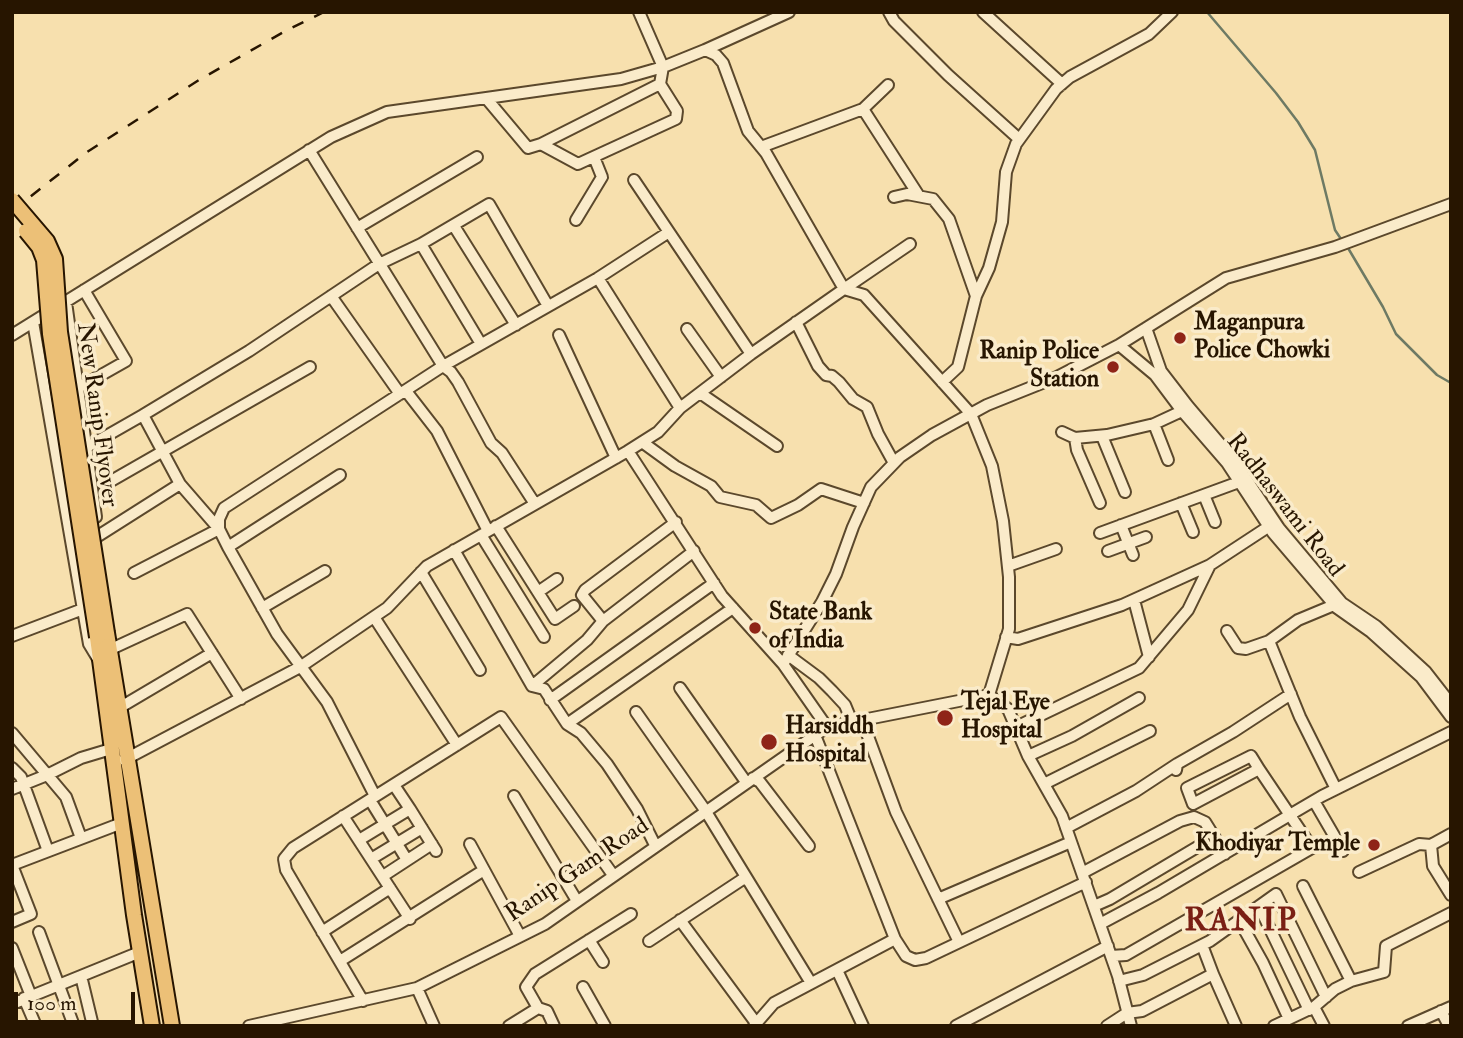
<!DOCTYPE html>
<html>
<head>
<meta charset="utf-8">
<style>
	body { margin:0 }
	#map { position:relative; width:1463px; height:1038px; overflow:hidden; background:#f7e0ae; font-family:"IM FELL Double Pica",serif }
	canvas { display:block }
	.frame { position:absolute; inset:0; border:14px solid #271500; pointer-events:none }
	.scale { position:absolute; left:14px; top:992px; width:121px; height:32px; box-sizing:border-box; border:4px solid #271500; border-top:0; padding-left:9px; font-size:21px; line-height:24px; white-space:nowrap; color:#271500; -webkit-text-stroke:5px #faebca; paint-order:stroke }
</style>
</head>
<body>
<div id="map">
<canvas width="1463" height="1038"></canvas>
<div class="frame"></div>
<div class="scale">100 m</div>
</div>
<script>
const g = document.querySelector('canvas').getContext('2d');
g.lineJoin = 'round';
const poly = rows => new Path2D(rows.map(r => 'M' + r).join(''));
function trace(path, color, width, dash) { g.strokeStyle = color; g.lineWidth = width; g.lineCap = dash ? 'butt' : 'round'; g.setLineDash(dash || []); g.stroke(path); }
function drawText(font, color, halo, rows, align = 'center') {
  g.font = font + ' "IM FELL Double Pica",serif'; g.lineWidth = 7; g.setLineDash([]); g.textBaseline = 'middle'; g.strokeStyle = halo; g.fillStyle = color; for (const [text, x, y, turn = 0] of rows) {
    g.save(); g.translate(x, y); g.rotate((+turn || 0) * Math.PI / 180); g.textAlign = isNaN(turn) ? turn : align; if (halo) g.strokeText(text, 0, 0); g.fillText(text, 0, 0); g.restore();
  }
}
trace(poly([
	[1207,12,1276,93,1298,122,1315,150,1335,230,1341,239],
	[1348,248,1383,307,1396,334,1437,375,1451,383]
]), '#6e7a64', 2.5);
const minor = poly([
	[639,12,663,67],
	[889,12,894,21,948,75,1019,139],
	[983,12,1062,84],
	[705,50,789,12],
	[486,98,528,148,541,144,660,84,663,67],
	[863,109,888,85],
	[541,144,578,164,676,119,677,111,660,84],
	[761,147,863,109,919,196],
	[309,150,443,366,451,372,458,382,491,443,502,453,535,504],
	[634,180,751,354],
	[894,197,907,194,933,199,949,219,976,296],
	[576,220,602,177,594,157],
	[454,226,516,325],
	[357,228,477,157],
	[421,244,481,344],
	[598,278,669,232],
	[331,296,400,394],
	[66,302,96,517],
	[33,322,89,644,98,659],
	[796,322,818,366,826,375,832,376,839,382,853,399,867,407,878,434,894,463],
	[1146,328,1161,371,1188,406,1233,459,1279,528,1342,603,1376,626,1426,672,1451,704],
	[687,329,721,377],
	[12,335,331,137,387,112,621,79,663,67,705,50,716,55,723,63,748,131,766,153,844,289,910,244],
	[559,335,616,458],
	[1119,345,1155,375,1182,411,1227,463,1273,533,1337,608,1371,632,1421,677,1451,717],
	[942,382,958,367,976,296,989,268,1002,222,1006,172,1016,144,1056,89,1070,77,1149,34,1172,12],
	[73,391,126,361,84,290],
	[406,391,437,431,488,531],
	[700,393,777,446],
	[1154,424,1168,460],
	[1062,432,1075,438,1107,435,1154,424,1182,411],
	[1102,436,1125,492],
	[1075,438,1077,450,1100,503],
	[642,442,675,466,711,486,720,497,756,505,771,518,798,505,821,489,864,503],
	[87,447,143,415],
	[628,451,658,432,680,408,751,354,844,289,864,295,971,414,992,466,1003,521,1009,577,1009,629,989,695,1008,709,1028,756,1062,816,1118,976,1131,1026],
	[104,485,310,367],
	[1204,495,1215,522],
	[1181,503,1193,532],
	[1121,525,1133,555],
	[496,526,555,619,574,606],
	[1100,533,1239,482],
	[481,535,544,637],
	[98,536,180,484],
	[228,547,340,475],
	[454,550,532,686,544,689,567,724,581,733,607,764,637,809,655,845],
	[1108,551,1146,537],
	[1008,566,1056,549],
	[421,572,480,670],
	[134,573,219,529,180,484,143,415,249,351,379,264,421,244,489,204,548,306],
	[538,592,557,579],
	[1134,600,1149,657],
	[1334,605,1298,620,1269,641,1300,717,1336,789],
	[262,608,325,571],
	[374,617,457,745],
	[603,621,582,595,585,590,676,522],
	[1227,631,1238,648,1246,649,1269,641],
	[12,636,83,609],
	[1006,637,1018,639,1122,605,1210,565],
	[109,650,187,614,241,699],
	[788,655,819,678,832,691,845,705,852,722],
	[783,664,822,602,836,574,853,527,871,487,900,457,932,435,987,405,1057,377,1119,345,1226,278,1335,247,1451,204],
	[532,686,587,640,603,621,694,551],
	[680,688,746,782],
	[550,700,714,583],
	[119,708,212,653],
	[636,712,705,810,811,983],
	[862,720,896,812,959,942],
	[567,724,733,608],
	[1016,727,1139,668,1188,610,1210,565,1268,527],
	[12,733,66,797,81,838],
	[815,735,895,939],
	[1028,756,1072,736,1139,698],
	[124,760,300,667,387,608,427,566,628,451,722,596,783,664,827,727],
	[12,768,21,777,48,851],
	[1176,770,1177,764,1233,732,1291,694],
	[753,778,760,782,809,846],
	[1044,784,1150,731],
	[12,789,47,775,81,758,111,749],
	[375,796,327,702,277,634,228,547,219,529,219,519,224,508,443,366,598,278,680,408],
	[514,796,577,901],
	[370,800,407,860],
	[1314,801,1343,851],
	[410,809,436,851],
	[1293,813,1322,796,1451,732],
	[343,816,410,919],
	[1066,828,1136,791,1177,764],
	[359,840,410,809,394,785],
	[470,844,520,936],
	[1431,845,1433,866,1451,895],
	[371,859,422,828],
	[12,865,122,823],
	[12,865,31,914,12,922],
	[1359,872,1419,844,1431,845,1451,834],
	[1082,873,1180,821,1194,817,1205,822,1225,854],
	[383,876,432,844],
	[1303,886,1351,981,1335,989,1314,1007],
	[938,899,1071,842],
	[1094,906,1110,899,1199,846],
	[1259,906,1309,1010],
	[680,920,756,1023],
	[1239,920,1263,963,1289,1019],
	[1100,924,1158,893,1290,815],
	[39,932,74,1026],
	[322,932,390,888],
	[589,940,603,962],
	[649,941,746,877],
	[1202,945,1213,974],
	[12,948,31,996],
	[1111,956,1126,955,1312,848,1259,769,1193,804,1187,788,1251,756,1259,769],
	[340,961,484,870],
	[837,970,863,1026],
	[1119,981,1143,975,1210,941,1276,894,1326,997],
	[1351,981,1384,972,1386,946,1451,913],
	[583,987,605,1026],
	[417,988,434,1026],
	[24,998,36,1026],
	[363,1001,286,870,284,859,293,848,501,717,613,875],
	[12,1004,81,976],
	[1441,1011,1449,1026],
	[93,1026,81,976,140,952],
	[249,1026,417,988,545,924,827,727,989,695],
	[509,1026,538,1008],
	[554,1026,547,1011,538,1008,526,987,535,974,631,914],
	[754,1026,774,1003,895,939,906,956,915,960,926,958,1086,882],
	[956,1026,1108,946],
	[1107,1026,1127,1013,1142,1011,1213,974,1236,1026],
	[1274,1026,1314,1007,1324,1026],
	[1408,1026,1451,1007]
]);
const major = poly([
	[107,633,172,1026],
	[97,637,134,915,152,1026]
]);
trace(minor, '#5b482c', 14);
trace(major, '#271500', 18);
trace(minor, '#faebca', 10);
trace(major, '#ecc077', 14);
trace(poly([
	[12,211,87,152,199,80,289,29,324,12]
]), '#271500', 2.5, [12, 12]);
const majorBridge = poly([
	[12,200,47,241,55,259,60,332,107,633],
	[26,231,39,247,44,260,50,334,97,637]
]);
trace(majorBridge, '#271500', 18, []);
trace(majorBridge, '#ecc077', 14);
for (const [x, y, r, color] of [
	[1180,338,7,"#8f2418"],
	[1113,367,7,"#8f2418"],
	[755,628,7,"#8f2418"],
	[945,718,9,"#8f2418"],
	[769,742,9,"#8f2418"],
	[1374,845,7,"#8f2418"]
]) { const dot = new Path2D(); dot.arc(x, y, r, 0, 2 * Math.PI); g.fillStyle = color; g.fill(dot); trace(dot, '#faebca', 2.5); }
drawText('bold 24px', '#271500', '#faebca', [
	["Maganpura",1194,324],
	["Police Chowki",1194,352],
	["Ranip Police",1099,353,"right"],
	["Station",1099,381,"right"],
	["State Bank",769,614],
	["of India",769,642],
	["Tejal Eye",961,704],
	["Hospital",961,732],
	["Harsiddh",785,728],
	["Hospital",785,756],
	["Khodiyar Temple",1360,845,"right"]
], 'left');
drawText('24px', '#271500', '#faebca', [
	["New Ranip Flyover",96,415,82],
	["Radhaswami Road",1284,506,52],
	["Ranip Gam Road",578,871,-34]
]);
g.letterSpacing = '2px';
drawText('bold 32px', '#7a1f14', '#faebca', [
	["RANIP",1241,923]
]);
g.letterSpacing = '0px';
</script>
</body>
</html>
